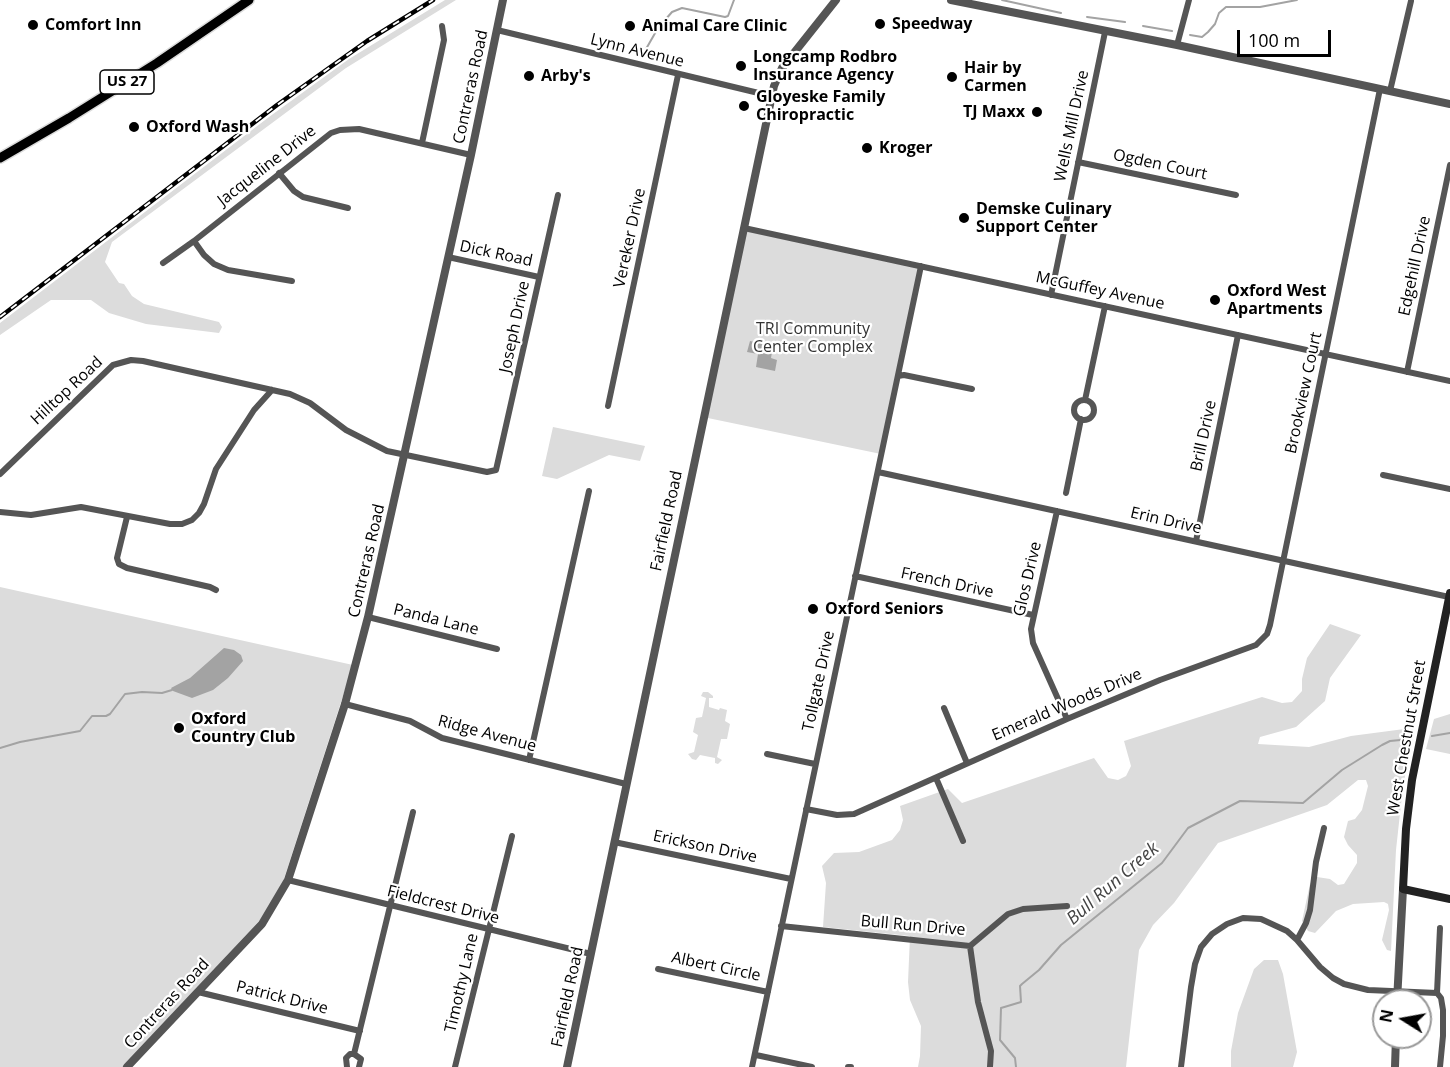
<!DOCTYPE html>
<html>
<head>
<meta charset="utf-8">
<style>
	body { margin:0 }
	#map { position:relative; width:1450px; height:1067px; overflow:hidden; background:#fff; font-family:"Open Sans",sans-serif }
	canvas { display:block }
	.north { position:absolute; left:1372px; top:989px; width:60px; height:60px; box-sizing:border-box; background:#fff; border:2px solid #999; border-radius:50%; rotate:281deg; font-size:16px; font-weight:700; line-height:24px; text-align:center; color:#000 }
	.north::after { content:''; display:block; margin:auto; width:21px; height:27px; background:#000; clip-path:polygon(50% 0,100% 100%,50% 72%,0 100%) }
	.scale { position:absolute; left:1237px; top:30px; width:94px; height:27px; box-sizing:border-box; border:3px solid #000; border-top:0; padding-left:8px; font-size:18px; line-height:21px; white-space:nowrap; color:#000; -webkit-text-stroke:4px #fff; paint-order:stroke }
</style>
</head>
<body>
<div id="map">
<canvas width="1450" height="1067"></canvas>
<div class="north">N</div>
<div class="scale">100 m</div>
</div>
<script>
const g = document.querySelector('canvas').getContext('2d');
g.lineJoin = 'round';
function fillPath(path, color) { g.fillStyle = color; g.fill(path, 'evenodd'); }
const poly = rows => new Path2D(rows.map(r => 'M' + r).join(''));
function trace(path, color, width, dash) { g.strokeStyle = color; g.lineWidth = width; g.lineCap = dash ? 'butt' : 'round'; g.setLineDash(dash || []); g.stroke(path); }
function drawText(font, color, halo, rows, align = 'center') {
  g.font = font + ' "Open Sans",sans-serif'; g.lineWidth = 4.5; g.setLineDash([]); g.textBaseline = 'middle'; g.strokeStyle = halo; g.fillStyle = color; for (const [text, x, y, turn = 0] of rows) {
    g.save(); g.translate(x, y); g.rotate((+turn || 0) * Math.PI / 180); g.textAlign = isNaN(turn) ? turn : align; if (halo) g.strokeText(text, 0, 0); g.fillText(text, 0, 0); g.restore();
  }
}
fillPath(poly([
	[445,0,456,0,346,68,112,242,105,262,119,283,124,284,132,296,144,304,219,322,222,327,219,333,146,324,109,313,91,300,51,300,0,335,0,323,269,117,349,59],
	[744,228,921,266,881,454,703,417],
	[553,427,645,446,640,461,609,455,557,479,542,476],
	[0,587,353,665,281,888,261,919,123,1067,0,1067],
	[1330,624,1361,635,1330,678,1325,701,1296,727,1260,737,1258,744,1309,747,1351,736,1412,728,1414,731,1403,786,1396,850,1391,951,1387,950,1382,940,1389,910,1388,904,1384,902,1353,904,1336,911,1315,933,1308,931,1302,921,1310,884,1317,877,1330,879,1338,885,1344,884,1357,863,1357,855,1348,845,1344,837,1348,821,1355,819,1362,810,1368,786,1366,780,1358,780,1327,805,1218,843,1174,903,1153,925,1139,950,1126,1067,918,1067,920,1056,921,1026,910,1000,908,982,910,936,823,927,826,883,822,866,834,853,859,852,892,840,900,830,903,820,900,806,948,789,962,803,1094,758,1108,778,1118,780,1126,776,1131,766,1124,741,1262,697,1282,703,1292,702,1302,691,1302,679,1307,658],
	[703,692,708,692,713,696,713,698,709,698,709,707,719,710,720,708,727,710,725,721,730,724,727,739,721,739,717,757,722,760,718,764,715,763,715,758,700,755,696,760,692,759,688,754,694,752,698,735,693,732,696,718,702,717,706,698,701,696],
	[1450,714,1450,754,1426,749,1434,719],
	[1264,960,1278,960,1283,974,1297,1052,1293,1067,1231,1067,1231,1051,1238,1013,1254,969]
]), '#dcdcdc');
fillPath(poly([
	[750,341,773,346,771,358,777,360,775,371,756,367,758,354,747,352],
	[224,648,234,650,241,655,243,661,228,678,213,690,192,698,173,691,171,688,190,678]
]), '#a3a3a3');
trace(poly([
	[1002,0,1061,13],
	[1087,17,1125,22],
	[1143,26,1172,31],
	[1190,35,1202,37,1208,32,1215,24,1219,13,1226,7,1260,7,1297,0],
	[642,56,658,28,672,12,682,8,725,17,728,16,734,0],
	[1432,736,1450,733],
	[0,748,20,742,80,731,92,716,106,716,110,714,125,694,142,692,162,693,172,690],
	[1016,1067,1015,1058,1000,1040,1001,1008,1021,1002,1020,986,1022,984,1039,970,1061,945,1162,863,1188,828,1240,801,1303,803,1342,770,1382,745,1390,741,1411,739]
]), '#a3a3a3', 2);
const trunk = poly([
	[0,158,69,118,157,63,249,0]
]);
trace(trunk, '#dbdbdb', 12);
trace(poly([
	[497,30,771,96],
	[1177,45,1189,0],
	[1390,91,1411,1],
	[422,143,444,40,442,26],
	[1078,162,1236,195],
	[279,173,294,191,303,197,348,208],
	[744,228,1450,381],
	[194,241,204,255,214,264,228,270,292,281],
	[448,257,539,277],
	[163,263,194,241,331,133,340,130,359,129,471,155],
	[1051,295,1105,32],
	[1407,372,1450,165],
	[898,376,904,375,972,389],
	[1085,400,1105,306],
	'1074 410a10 10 0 1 1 20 0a10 10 0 1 1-20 0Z',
	[608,406,678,75],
	[878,472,1449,597],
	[0,474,113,365,131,360,143,361,290,394,310,403,346,430,387,451,487,472,496,470,558,195],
	[1383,475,1450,489],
	[1066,493,1081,419],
	[1057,511,1031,629,1033,643,1067,719],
	[0,512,31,515,81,507,170,524,182,524,192,520,199,513,204,504,216,469,254,410,272,390],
	[127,517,117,558,119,564,127,568,210,587,216,590],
	[1196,541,1238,335],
	[855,576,1033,615],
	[368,617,497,649],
	[345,704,410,721,442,738,626,784],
	[944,708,967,763],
	[767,754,815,764],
	[529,760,589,491],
	[936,778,963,841],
	[806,809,837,815,854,814,1067,719,1160,680,1256,645,1267,634,1270,625,1380,89],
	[614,842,791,879],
	[288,880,591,954],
	[781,926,970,946,1008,914,1023,909,1067,906],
	[1297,940,1306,923,1310,910,1316,862,1324,828],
	[970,946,978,1002,991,1051,990,1067],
	[658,969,768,992],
	[198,992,360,1031],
	[354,1054,413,812],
	[354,1054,361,1059,359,1067],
	[756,1055,812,1067],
	[347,1067,346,1058,350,1054,354,1054],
	[455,1067,512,836],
	[752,1067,921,266],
	[848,1067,851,1067],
	[1181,1067,1191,987,1195,964,1201,947,1212,934,1227,924,1243,918,1261,919,1287,931,1297,940,1320,967,1333,978,1344,984,1368,990,1437,993],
	[1440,1067,1443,1036,1443,1010,1441,998,1437,993,1440,928]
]), '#555', 6);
trace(poly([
	[951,0,1177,45,1450,104],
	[1397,1001,1403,889],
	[127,1067,262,924,288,880,345,704,368,617,471,155,503,0],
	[567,1067,774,86,782,68,836,0],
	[1395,1067,1396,1037]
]), '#555', 8);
trace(poly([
	[1450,593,1412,780,1406,829,1403,889,1450,899]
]), '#222', 8);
trace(trunk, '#000', 9);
const rail = poly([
	[0,317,277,105,367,41,433,0]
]);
trace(rail, '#000', 4.5);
trace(rail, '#fff', 2, [7]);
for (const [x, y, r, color] of [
	[880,24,6,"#000"],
	[33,25,6,"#000"],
	[630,26,6,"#000"],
	[741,66,6,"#000"],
	[529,76,6,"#000"],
	[952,77,6,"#000"],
	[744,106,6,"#000"],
	[1037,112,6,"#000"],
	[134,127,6,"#000"],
	[867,148,6,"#000"],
	[964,218,6,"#000"],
	[1215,300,6,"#000"],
	[813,609,6,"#000"],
	[179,728,6,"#000"]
]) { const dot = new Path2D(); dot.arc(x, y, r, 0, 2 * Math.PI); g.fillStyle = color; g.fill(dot); trace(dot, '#fff', 2); }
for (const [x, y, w] of [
	[127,82,54]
]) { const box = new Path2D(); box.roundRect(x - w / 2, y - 12, w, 24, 4.5); g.fillStyle = '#fff'; g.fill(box); trace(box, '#000', 1.5); }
drawText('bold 15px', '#000', null, [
	["US 27",127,82]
]);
drawText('bold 16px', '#000', '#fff', [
	["Speedway",892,24],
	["Comfort Inn",45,25],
	["Animal Care Clinic",642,26],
	["Longcamp Rodbro",753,57],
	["Insurance Agency",753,75],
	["Hair by",964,68],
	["Carmen",964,86],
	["Arby's",541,76],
	["Gloyeske Family",756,97],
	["Chiropractic",756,115],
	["TJ Maxx",1025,112,"right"],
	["Oxford Wash",146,127],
	["Kroger",879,148],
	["Demske Culinary",976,209],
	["Support Center",976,227],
	["Oxford West",1227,291],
	["Apartments",1227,309],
	["Oxford Seniors",825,609],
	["Oxford",191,719],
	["Country Club",191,737]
], 'left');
drawText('16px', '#000', '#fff', [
	["Lynn Avenue",637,51,14],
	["Contreras Road",471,87,-78],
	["Wells Mill Drive",1072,126,-78],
	["Ogden Court",1160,165,12],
	["Jacqueline Drive",267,166,-38],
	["Vereker Drive",630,238,-78],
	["Dick Road",496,254,12],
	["Edgehill Drive",1415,266,-78],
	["McGuffey Avenue",1100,291,12],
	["Joseph Drive",515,327,-78],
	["Hilltop Road",67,391,-43],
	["Brookview Court",1304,393,-78],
	["Brill Drive",1204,436,-78],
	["Fairfield Road",667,521,-78],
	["Erin Drive",1166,521,13],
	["Contreras Road",367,561,-77],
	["Glos Drive",1028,579,-77],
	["French Drive",947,583,12],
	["Panda Lane",436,620,14],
	["Tollgate Drive",819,681,-78],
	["Emerald Woods Drive",1067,705,-23],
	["Ridge Avenue",487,734,15],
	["West Chestnut Street",1407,738,-80],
	["Erickson Drive",705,847,12],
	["Fieldcrest Drive",443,905,14],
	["Bull Run Drive",913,926,5],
	["Albert Circle",716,967,12],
	["Timothy Lane",462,983,-77],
	["Fairfield Road",568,997,-78],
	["Patrick Drive",282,998,14],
	["Contreras Road",167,1004,-47]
]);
drawText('16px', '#333', '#fff', [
	["TRI Community",813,329],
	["Center Complex",813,347]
]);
drawText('italic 18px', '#444', '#fff', [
	["Bull Run Creek",1113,884,-41]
]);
</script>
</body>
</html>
